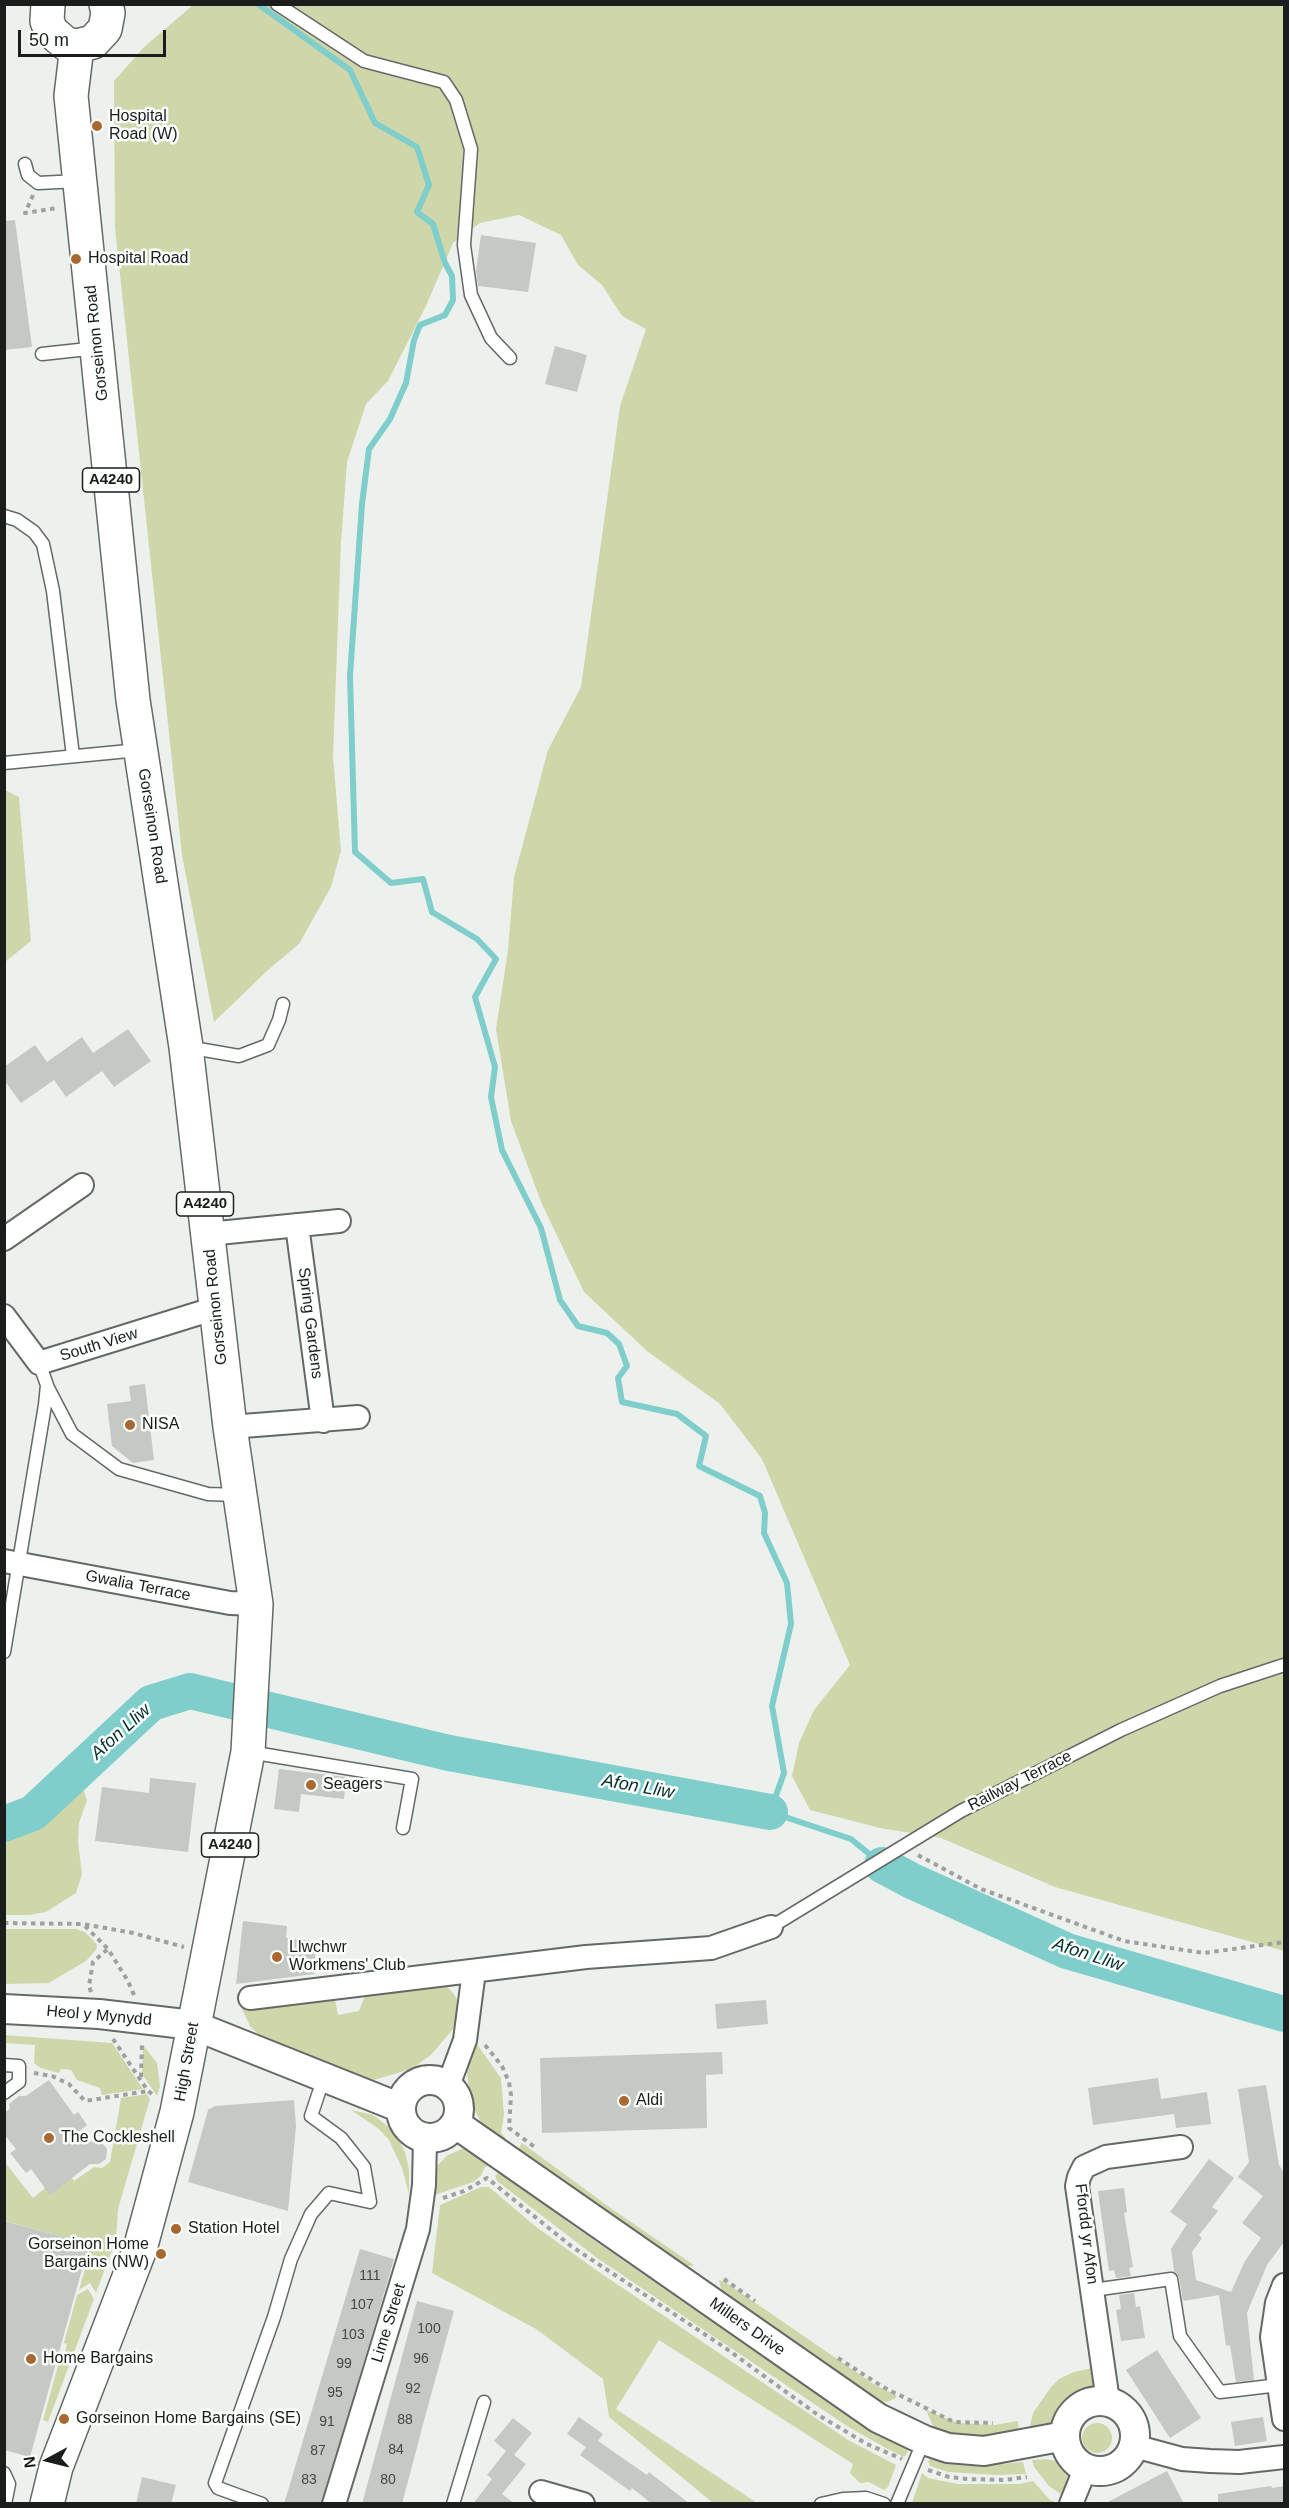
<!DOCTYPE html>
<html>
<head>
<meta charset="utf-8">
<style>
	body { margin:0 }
	#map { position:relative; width:1289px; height:2508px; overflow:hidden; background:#edf1ee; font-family:Arial,sans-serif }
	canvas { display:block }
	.frame { position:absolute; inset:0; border:6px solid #1b1d1c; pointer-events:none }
	.north { position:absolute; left:18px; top:2430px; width:60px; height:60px; -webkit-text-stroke:4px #fafffb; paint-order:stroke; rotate:263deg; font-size:16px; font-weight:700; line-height:24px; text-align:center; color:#1b1d1c }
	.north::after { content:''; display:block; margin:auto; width:21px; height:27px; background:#1b1d1c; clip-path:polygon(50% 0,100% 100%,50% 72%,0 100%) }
	.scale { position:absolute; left:18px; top:30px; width:148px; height:27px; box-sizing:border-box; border:3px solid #1b1d1c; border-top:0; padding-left:8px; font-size:18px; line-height:21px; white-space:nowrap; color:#1b1d1c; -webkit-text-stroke:4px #fafffb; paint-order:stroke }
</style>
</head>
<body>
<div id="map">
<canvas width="1289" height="2508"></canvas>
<div class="frame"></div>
<div class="north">N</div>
<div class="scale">50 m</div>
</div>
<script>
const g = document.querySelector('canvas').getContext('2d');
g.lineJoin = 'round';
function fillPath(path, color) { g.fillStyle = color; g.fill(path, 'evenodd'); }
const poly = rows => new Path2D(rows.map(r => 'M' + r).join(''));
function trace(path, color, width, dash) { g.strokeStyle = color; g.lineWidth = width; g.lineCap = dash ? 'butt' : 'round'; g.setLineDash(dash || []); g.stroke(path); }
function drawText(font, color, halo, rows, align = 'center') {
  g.font = font + ' Arial,sans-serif'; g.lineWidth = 5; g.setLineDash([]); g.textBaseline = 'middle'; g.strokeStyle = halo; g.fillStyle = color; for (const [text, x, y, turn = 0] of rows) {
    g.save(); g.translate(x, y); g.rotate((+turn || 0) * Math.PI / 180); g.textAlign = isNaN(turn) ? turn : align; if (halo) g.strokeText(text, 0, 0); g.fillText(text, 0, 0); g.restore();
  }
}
fillPath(poly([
	[193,5,1284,5,1284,1951,1055,1887,941,1838,880,1828,810,1810,792,1776,799,1743,814,1710,850,1665,762,1459,720,1404,647,1351,584,1292,541,1202,511,1121,496,1029,508,950,514,877,548,750,581,687,620,406,646,329,622,316,602,285,578,265,561,235,519,215,480,223,453,243,426,306,388,381,366,404,347,462,341,543,333,757,341,851,331,887,299,944,268,970,214,1022,182,855,115,228,114,81,144,47],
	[5,790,19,797,31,941,5,962],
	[83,1788,87,1800,79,1823,78,1842,82,1874,76,1893,46,1912,29,1915,5,1915,5,1840,39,1826,69,1791],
	[5,1929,76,1929,85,1932,93,1940,97,1945,96,1950,86,1961,49,1983,5,1984],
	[434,1984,446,1986,454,1994,458,2002,453,2029,431,2055,411,2069,374,2080,359,2080,265,2041,250,2026,241,2007,327,1996,335,1999,338,2015,359,2011,366,1993],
	[4,2035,112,2043,143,2089,102,2095,100,2088,77,2080,71,2070,61,2069,59,2073,41,2068,34,2063,35,2045,5,2043],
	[474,2040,501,2078,504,2115,501,2133,505,2137,506,2144,482,2124,470,2101,467,2072],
	[143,2045,157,2063,160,2086,157,2096,142,2074],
	[147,2094,150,2099,118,2209,116,2240,96,2293,90,2283,79,2290,85,2269,82,2268,88,2244,5,2221,4,2161,33,2198,45,2188,72,2178,74,2181,94,2167,102,2168,110,2162,121,2098],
	[351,2110,373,2115,390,2128,398,2138,405,2152,409,2169,409,2194,402,2168,389,2140,379,2129],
	[522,2143,612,2209,694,2265,682,2268,516,2153],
	[462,2149,468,2149,493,2165,485,2167,481,2176,473,2182,435,2195,434,2179,437,2166,448,2155],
	[501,2172,511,2176,569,2223,834,2406,906,2446,908,2451,906,2455,904,2457,884,2447,847,2426,597,2258,497,2181,495,2175],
	[481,2187,489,2187,535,2226,596,2270,848,2440,896,2465,888,2487,884,2490,869,2482,860,2483,850,2473,853,2464,659,2340,616,2409,757,2503,713,2503,609,2417,603,2379,536,2329,432,2273,440,2205],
	[719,2280,725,2282,875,2385,896,2395,896,2398,887,2402,879,2401,866,2397,723,2297],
	[88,2289,94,2299,48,2422,43,2420,61,2355,64,2356,67,2344,64,2343,77,2295],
	[1097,2367,1097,2379,1088,2394,1070,2404,1055,2426,1030,2435,1030,2426,1033,2413,1051,2387,1059,2379,1074,2372],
	[926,2410,958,2423,994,2425,1018,2421,1019,2432,994,2440,942,2433,933,2426],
	'1082 2438a15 15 0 1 1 30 0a15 15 0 1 1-30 0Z',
	[934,2457,959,2465,975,2466,1023,2462,1026,2474,995,2475,948,2472,930,2466,928,2461],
	[1046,2459,1061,2462,1069,2469,1071,2477,1066,2498,1049,2486,1034,2467,1032,2460],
	[922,2473,928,2478,958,2484,1020,2484,1033,2481,1050,2500,1057,2503,912,2503]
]), '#cfd7aa');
trace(poly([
	[258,4,350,70,375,123,417,147,429,185,417,212,433,224,445,263,452,276,453,300,445,315,420,325,414,340,406,383,390,419,369,449,362,504,350,676,355,852,391,883,423,879,432,912,477,939,496,959,475,997,495,1067,491,1097,502,1150,541,1228,560,1300,578,1326,607,1333,619,1344,627,1366,618,1378,622,1402,677,1414,706,1436,699,1466,760,1496,765,1513,764,1533,787,1583,791,1624,772,1706,784,1773,770,1812,851,1839,879,1862]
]), '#80cecb', 6);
trace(poly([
	[4,1824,33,1813,151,1703,190,1691,449,1753,770,1812],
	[882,1865,912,1881,1067,1951,1284,2014]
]), '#80cecb', 36);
fillPath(poly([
	[15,220,32,347,4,350,4,221],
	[481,235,536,243,528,292,478,286,476,271],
	[555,346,587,355,577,392,545,384],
	[128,1029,151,1061,114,1087,102,1071,66,1097,54,1080,21,1103,4,1080,4,1067,35,1045,47,1062,82,1037,93,1053],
	[145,1384,154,1460,133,1463,112,1446,107,1404,131,1401,129,1386],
	[279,1769,346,1777,344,1799,301,1794,299,1812,274,1809],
	[150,1778,196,1783,188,1852,95,1841,102,1787,149,1793],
	[243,1921,287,1926,286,1938,315,1941,315,1974,236,1984],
	[766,2000,768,2024,717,2029,715,2004],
	[722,2052,723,2074,706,2075,707,2128,542,2133,540,2058],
	[1158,2078,1161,2099,1207,2092,1211,2124,1176,2128,1174,2114,1093,2125,1088,2088],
	[49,2080,74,2115,78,2112,87,2125,69,2139,102,2143,107,2149,106,2159,99,2164,90,2164,50,2195,31,2169,26,2173,10,2153,16,2149,4,2134,4,2113,10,2109,9,2104,19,2096,26,2096],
	[1266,2085,1279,2165,1284,2173,1284,2242,1267,2265,1247,2313,1254,2380,1236,2382,1230,2345,1226,2346,1219,2295,1183,2301,1179,2277,1174,2271,1171,2249,1187,2224,1170,2212,1209,2159,1234,2178,1212,2207,1218,2211,1199,2235,1202,2238,1192,2252,1196,2280,1231,2292,1245,2261,1261,2238,1242,2223,1263,2196,1238,2177,1249,2162,1238,2089],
	[294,2100,296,2126,288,2211,188,2182,208,2110,215,2106],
	[1124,2188,1127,2212,1124,2213,1133,2267,1129,2268,1131,2276,1116,2278,1114,2270,1109,2271,1098,2191],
	[4,2221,89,2244,30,2457,4,2450],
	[360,2249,394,2259,378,2314,321,2504,284,2504],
	[1134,2293,1136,2307,1140,2306,1145,2338,1121,2341,1116,2310,1121,2309,1119,2295],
	[417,2301,454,2311,425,2417,402,2504,362,2504],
	[1157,2350,1201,2418,1170,2438,1126,2370],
	[579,2417,603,2434,598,2441,647,2475,649,2472,690,2504,652,2504,632,2488,630,2491,580,2455,586,2447,567,2434],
	[1263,2417,1267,2441,1235,2446,1231,2422],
	[513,2418,532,2433,514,2455,526,2464,502,2494,515,2504,473,2504,492,2479,487,2475,506,2451,494,2441],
	[1167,2471,1184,2504,1104,2504],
	[142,2477,176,2485,171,2504,136,2504],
	[1271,2486,1272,2488,1284,2486,1284,2504,1218,2504,1218,2494]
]), '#c5c8c3');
const service = poly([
	[277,4,364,61,444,82,456,100,471,149,464,245,471,295,491,338,510,358],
	[25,164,28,175,38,183,79,181],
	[42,354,97,348],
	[4,516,17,520,34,532,43,544,53,591,73,756],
	[4,763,139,750],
	[187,1047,239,1056,268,1045,279,1020,283,1004],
	[47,1386,72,1434,119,1469,208,1494,237,1495],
	[4,1652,45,1405,47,1385,39,1363],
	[249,1752,412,1779,403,1828],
	[771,1927,961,1811,1121,1730,1220,1686,1284,1665],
	[4,2065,19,2066,19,2082,4,2093],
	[1093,2290,1171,2279,1180,2336,1220,2392,1279,2385],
	[4,2473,9,2484,5,2504],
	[262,2504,218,2488,215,2483,274,2317,291,2259,311,2214,329,2193,370,2202,364,2167,341,2138,311,2116,324,2077],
	[453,2504,484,2402],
	[821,2504,843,2499,866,2498,884,2504],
	[897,2504,924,2440]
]);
const minor = poly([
	[297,1225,323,1421],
	[208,1234,339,1221],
	[4,1239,82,1185],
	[4,1316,39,1363,216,1308],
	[230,1427,358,1417],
	[4,1561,230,1603,256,1604],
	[250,1998,586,1957,711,1948,771,1927],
	[448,2086,465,2040,474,1971],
	[1284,2285,1277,2303,1272,2337,1284,2419],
	[1108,2401,1077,2186,1079,2177,1084,2167,1106,2157,1181,2147],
	[1134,2446,1182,2459,1210,2461,1239,2462,1284,2457],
	[541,2492,583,2504],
	[334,2504,418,2229,424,2185,425,2138],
	[1071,2504,1086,2467]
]);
const tertiary = poly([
	[4,2009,99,2014,193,2025,401,2108],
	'401 2109a29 29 0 1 1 58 0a29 29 0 1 1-58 0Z',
	[456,2124,878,2418,924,2440,948,2448,984,2451,1065,2436],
	'1065 2436a35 35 0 1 1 70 0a35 35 0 1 1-70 0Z'
]);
const primary = poly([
	[48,4,47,21,51,31,66,44,77,46,93,42,105,29,108,13,106,4],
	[47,2504,56,2467,140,2249,177,2112,248,1752,256,1604,230,1427,186,1047,133,700,71,96,77,46]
]);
trace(service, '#656966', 15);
trace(minor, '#656966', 26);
trace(tertiary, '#656966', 32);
trace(primary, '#656966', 36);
trace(poly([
	[33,195,25,213,57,208],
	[918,1855,981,1889,1124,1941,1204,1953,1284,1942],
	[4,1923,83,1924,133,1933,184,1947],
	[85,1926,108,1949,128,1981,134,1995],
	[91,1992,89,1986,93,1962,108,1949],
	[113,2039,148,2091,155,2096],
	[485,2045,502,2066,509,2082,511,2095,509,2128,536,2148],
	[34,2073,52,2076,69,2084,85,2101,148,2091],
	[141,2077,142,2043],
	[443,2198,464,2191,487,2178,571,2246,724,2347,818,2415,867,2444,902,2459],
	[724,2279,755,2301],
	[838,2358,883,2387,954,2422,993,2423],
	[928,2470,949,2477,967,2479,1004,2480,1027,2477]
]), '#9ea19f', 4, [4.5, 4.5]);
trace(service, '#fff', 12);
trace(minor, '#fff', 22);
trace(tertiary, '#fff', 28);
trace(primary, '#fff', 33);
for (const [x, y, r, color] of [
	[97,126,6,"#a86831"],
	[76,259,6,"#a86831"],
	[130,1425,6,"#a86831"],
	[311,1785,6,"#a86831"],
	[277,1957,6,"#a86831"],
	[624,2101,6,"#a86831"],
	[49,2138,6,"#a86831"],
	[176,2229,6,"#a86831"],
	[161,2254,6,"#a86831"],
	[31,2359,6,"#a86831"],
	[64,2419,6,"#a86831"]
]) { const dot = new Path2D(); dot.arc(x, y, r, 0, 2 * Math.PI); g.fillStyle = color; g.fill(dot); trace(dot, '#fafffb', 2); }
drawText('14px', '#464846', null, [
	["111",370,2276],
	["107",362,2305],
	["100",429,2329],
	["103",353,2335],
	["96",421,2359],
	["99",344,2364],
	["92",413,2389],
	["95",335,2393],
	["88",405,2420],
	["91",327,2422],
	["84",396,2450],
	["87",318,2451],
	["83",309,2480],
	["80",388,2480]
]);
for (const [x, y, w] of [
	[111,480,57],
	[205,1204,57],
	[230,1845,57]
]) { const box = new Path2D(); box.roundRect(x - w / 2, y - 12, w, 24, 4.5); g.fillStyle = '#fafffb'; g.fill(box); trace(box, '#1b1d1c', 1.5); }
drawText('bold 15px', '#1b1d1c', null, [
	["A4240",111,480],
	["A4240",205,1204],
	["A4240",230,1845]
]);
drawText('16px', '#1b1d1c', '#fafffb', [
	["Hospital",109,117],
	["Road (W)",109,135],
	["Hospital Road",88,259],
	["NISA",142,1425],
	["Seagers",323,1785],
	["Llwchwr",289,1948],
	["Workmens' Club",289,1966],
	["Aldi",636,2101],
	["The Cockleshell",61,2138],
	["Station Hotel",188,2229],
	["Gorseinon Home",149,2245,"right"],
	["Bargains (NW)",149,2263,"right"],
	["Home Bargains",43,2359],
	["Gorseinon Home Bargains (SE)",76,2419]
], 'left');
drawText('16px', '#1b1d1c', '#fafffb', [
	["Gorseinon Road",97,343,-96],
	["Gorseinon Road",152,826,81],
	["Gorseinon Road",216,1307,-96],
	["Spring Gardens",310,1323,83],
	["South View",99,1345,-17],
	["Gwalia Terrace",138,1586,11],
	["Railway Terrace",1020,1781,-27],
	["Heol y Mynydd",99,2016,5],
	["High Street",187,2062,-80],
	["Ffordd yr Afon",1086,2234,83],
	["Lime Street",389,2323,-73],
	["Millers Drive",747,2327,35]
]);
drawText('italic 18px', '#09302f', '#fafffb', [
	["Afon Lliw",121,1732,-42],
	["Afon Lliw",638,1787,10],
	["Afon Lliw",1088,1955,18]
]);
</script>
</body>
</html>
